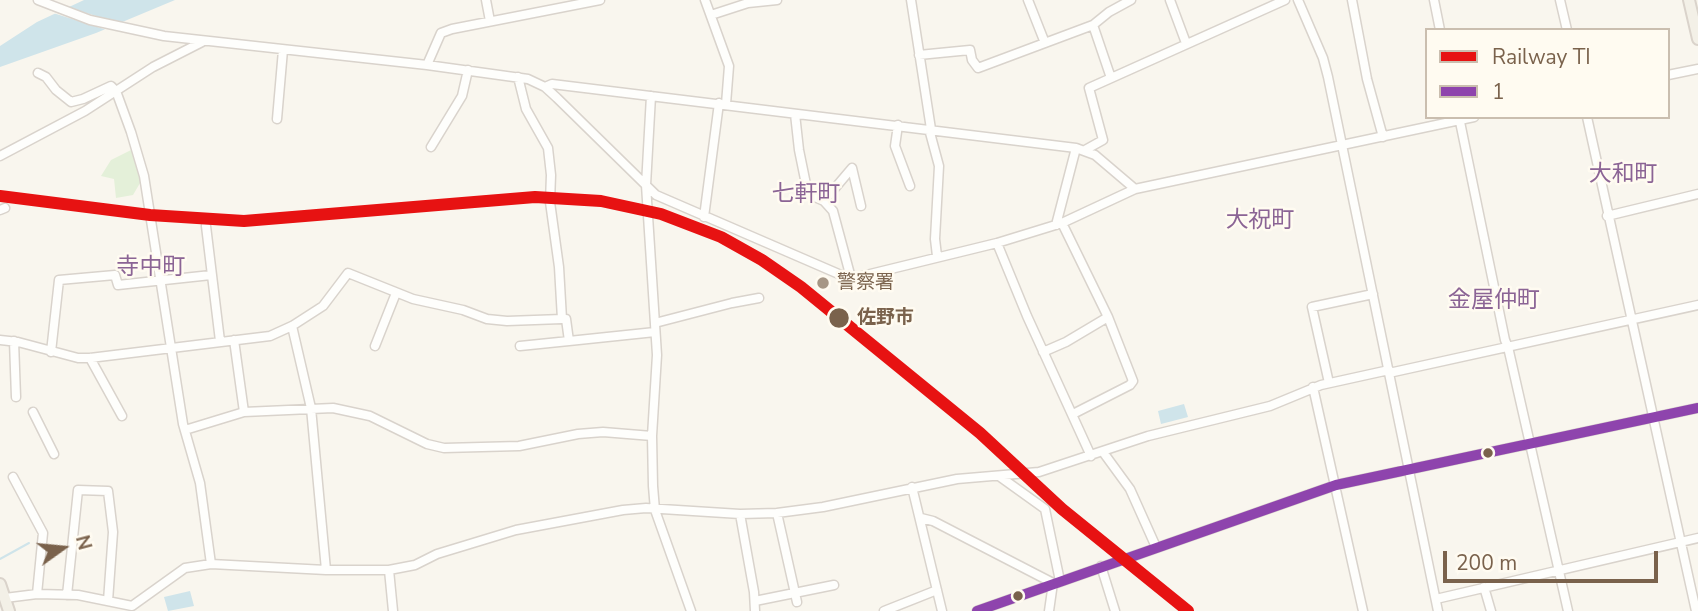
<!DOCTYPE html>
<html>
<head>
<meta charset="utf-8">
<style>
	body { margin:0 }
	#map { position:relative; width:1698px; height:611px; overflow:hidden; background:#f9f6ee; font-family:"Nunito Sans",sans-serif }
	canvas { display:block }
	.legend { position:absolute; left:1425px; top:28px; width:245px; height:91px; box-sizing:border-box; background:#fffbf1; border:2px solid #cabeaf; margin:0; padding:9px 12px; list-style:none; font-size:21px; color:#7a624c }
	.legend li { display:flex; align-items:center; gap:14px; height:35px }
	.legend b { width:35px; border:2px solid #cabeaf }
	.north { position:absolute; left:28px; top:513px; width:70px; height:70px; -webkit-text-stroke:5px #fffbf1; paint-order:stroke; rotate:75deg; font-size:19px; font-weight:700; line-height:28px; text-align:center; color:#7a624c }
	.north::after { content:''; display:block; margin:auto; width:24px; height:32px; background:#7a624c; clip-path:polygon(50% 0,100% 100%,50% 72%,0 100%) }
	.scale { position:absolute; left:1443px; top:551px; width:215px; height:32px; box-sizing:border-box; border:4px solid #7a624c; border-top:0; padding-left:9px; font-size:21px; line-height:24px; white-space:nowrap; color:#7a624c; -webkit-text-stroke:5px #fffbf1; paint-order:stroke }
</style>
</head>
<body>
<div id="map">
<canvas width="1698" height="611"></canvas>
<ul class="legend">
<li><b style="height:9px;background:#e71212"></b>Railway TI</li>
<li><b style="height:9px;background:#8e44ad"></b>1</li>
</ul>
<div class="north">N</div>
<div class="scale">200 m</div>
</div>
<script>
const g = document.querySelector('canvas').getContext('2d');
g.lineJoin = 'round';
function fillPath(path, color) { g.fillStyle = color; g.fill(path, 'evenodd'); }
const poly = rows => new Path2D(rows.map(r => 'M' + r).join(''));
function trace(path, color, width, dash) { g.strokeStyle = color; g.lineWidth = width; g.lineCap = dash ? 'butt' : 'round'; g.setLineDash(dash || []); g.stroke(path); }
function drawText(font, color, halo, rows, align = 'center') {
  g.font = font + ' "Nunito Sans","Noto Sans JP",sans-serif'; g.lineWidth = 5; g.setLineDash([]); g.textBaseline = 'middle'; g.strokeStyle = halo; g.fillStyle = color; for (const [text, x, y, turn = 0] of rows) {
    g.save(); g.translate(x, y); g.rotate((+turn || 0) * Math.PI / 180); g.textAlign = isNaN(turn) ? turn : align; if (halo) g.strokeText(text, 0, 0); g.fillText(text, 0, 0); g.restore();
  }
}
fillPath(poly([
	[133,149,143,178,133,195,116,198,114,179,101,176,111,160]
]), '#e4f0d9');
fillPath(poly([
	[84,0,175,0,96,33,0,67,0,46,37,22],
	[1184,404,1188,417,1161,424,1158,411],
	[190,591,194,606,168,611,164,597]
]), '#cfe4ea');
fillPath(poly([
	[64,6,93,15,125,25,110,31,50,12]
]), '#f9f6ee');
trace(poly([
	[0,559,29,543]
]), '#cfe4ea', 2);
const minor = poly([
	[38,0,90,20,164,36,427,65,528,79,545,87,557,98,656,195,841,275,854,278,997,243,1062,223,1135,189,1474,117],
	[486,0,490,21],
	[705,0,729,66,726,104],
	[911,0,931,129],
	[1028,0,1045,43],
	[1170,0,1186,43],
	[1298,0,1323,58,1328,77,1438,611],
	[1352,0,1367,79,1383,137],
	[1434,0,1440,30],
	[1560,0,1567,30],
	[711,15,748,3,777,0],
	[1093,25,1111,78],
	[919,55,970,50,972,60,978,68,1093,25,1109,12,1131,0],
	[427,65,441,33,452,29,600,0],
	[1668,75,1698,69],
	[518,77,526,109,548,148,551,175,550,202,559,267,562,319,566,319,569,341,655,332],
	[545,87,552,84,1076,148,1095,155,1135,189],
	[651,96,646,185,657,355,652,436,653,486,655,510,691,611],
	[795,114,799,150,808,194,824,201,833,211,851,278],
	[1459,117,1505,340,1508,347,1568,611],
	[1587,117,1696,611],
	[277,119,283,50],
	[898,125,895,146,910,186],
	[929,129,939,166,935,239,937,256],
	[431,147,462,96,468,70],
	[1085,150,1103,140,1089,88,1285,0],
	[0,156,85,111,153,67,202,42],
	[824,201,852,168,861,206],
	[0,210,5,208],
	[1607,216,1698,194],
	[704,217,719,103],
	[1062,223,1108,317,1133,381,1130,385,1073,414],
	[1056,225,1076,148],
	[206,226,220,341],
	[997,243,1027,316,1091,456],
	[655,323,732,303,759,298],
	[292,326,311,408,326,570],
	[0,340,18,342,78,358,90,358,270,336,292,326,323,306,348,273,413,299,463,310,487,319,507,321,562,319],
	[234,340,244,412],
	[14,341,16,397],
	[375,346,396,293],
	[520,346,569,341],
	[51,352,59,280,115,275,118,285,211,275],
	[1043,352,1066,342,1108,317],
	[90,358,122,416],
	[1389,373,1698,305],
	[1329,383,1312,307,1373,294],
	[1313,387,1363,611],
	[33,412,54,454],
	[185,430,244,412,333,408,370,416,427,444,444,448,519,446,578,434,603,432,652,436],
	[1103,452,1130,489,1156,547],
	[999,476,1045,509,1060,581],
	[13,477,43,533,37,594],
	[912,487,942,611],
	[777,513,797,602],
	[740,514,754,592,755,611],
	[921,518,933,521,1053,583,1049,611],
	[211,564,326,570,389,570,415,565,437,554,516,530,623,510,646,508,740,514,777,513,823,507,957,479,1039,472,1148,436,1270,406,1321,385,1389,370],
	[1101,566,1115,611],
	[389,570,393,611],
	[1484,587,1491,611],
	[67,595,78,490,108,491,113,532,108,601],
	[5,598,37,594,78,595,132,606,185,568,211,564,200,483,183,424,144,176,131,132,116,91,111,86,83,99,71,102,56,90,46,77,38,73],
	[1436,599,1698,538],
	[755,601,834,585],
	[884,611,937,590],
	[977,611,1336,485,1698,408]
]);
const major = poly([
	[1689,0,1698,39],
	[0,584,9,611]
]);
trace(minor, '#d9d3cc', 11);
trace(major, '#dad3cb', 14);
trace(minor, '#fefefc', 8);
trace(major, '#f3f0e7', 10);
trace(poly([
	[679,221,687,226]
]), '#e6e3e6', 2, [10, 7]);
trace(poly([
	[977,611,1336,485,1698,408]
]), '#8e44ad', 10);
trace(poly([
	[0,196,150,215,244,221,535,197,601,201,661,214,721,237,762,260,801,287,980,433,1062,509,1188,611]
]), '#e71212', 12);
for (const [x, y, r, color] of [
	[823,283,7,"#a69685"],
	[839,318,11,"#7a624c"],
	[1488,453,6,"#7a624c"],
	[1018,596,6,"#7a624c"]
]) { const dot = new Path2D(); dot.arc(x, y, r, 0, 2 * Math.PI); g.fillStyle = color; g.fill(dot); trace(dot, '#fffbf1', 2.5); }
drawText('19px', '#7a624c', '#fffbf1', [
	["警察署",837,283]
], 'left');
drawText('bold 19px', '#7a624c', '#fffbf1', [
	["佐野市",857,318]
], 'left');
drawText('23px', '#8b6495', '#fffbf1', [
	["大和町",1623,175],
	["七軒町",806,195],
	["大祝町",1260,221],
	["寺中町",151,268],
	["金屋仲町",1494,301]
]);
</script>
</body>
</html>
